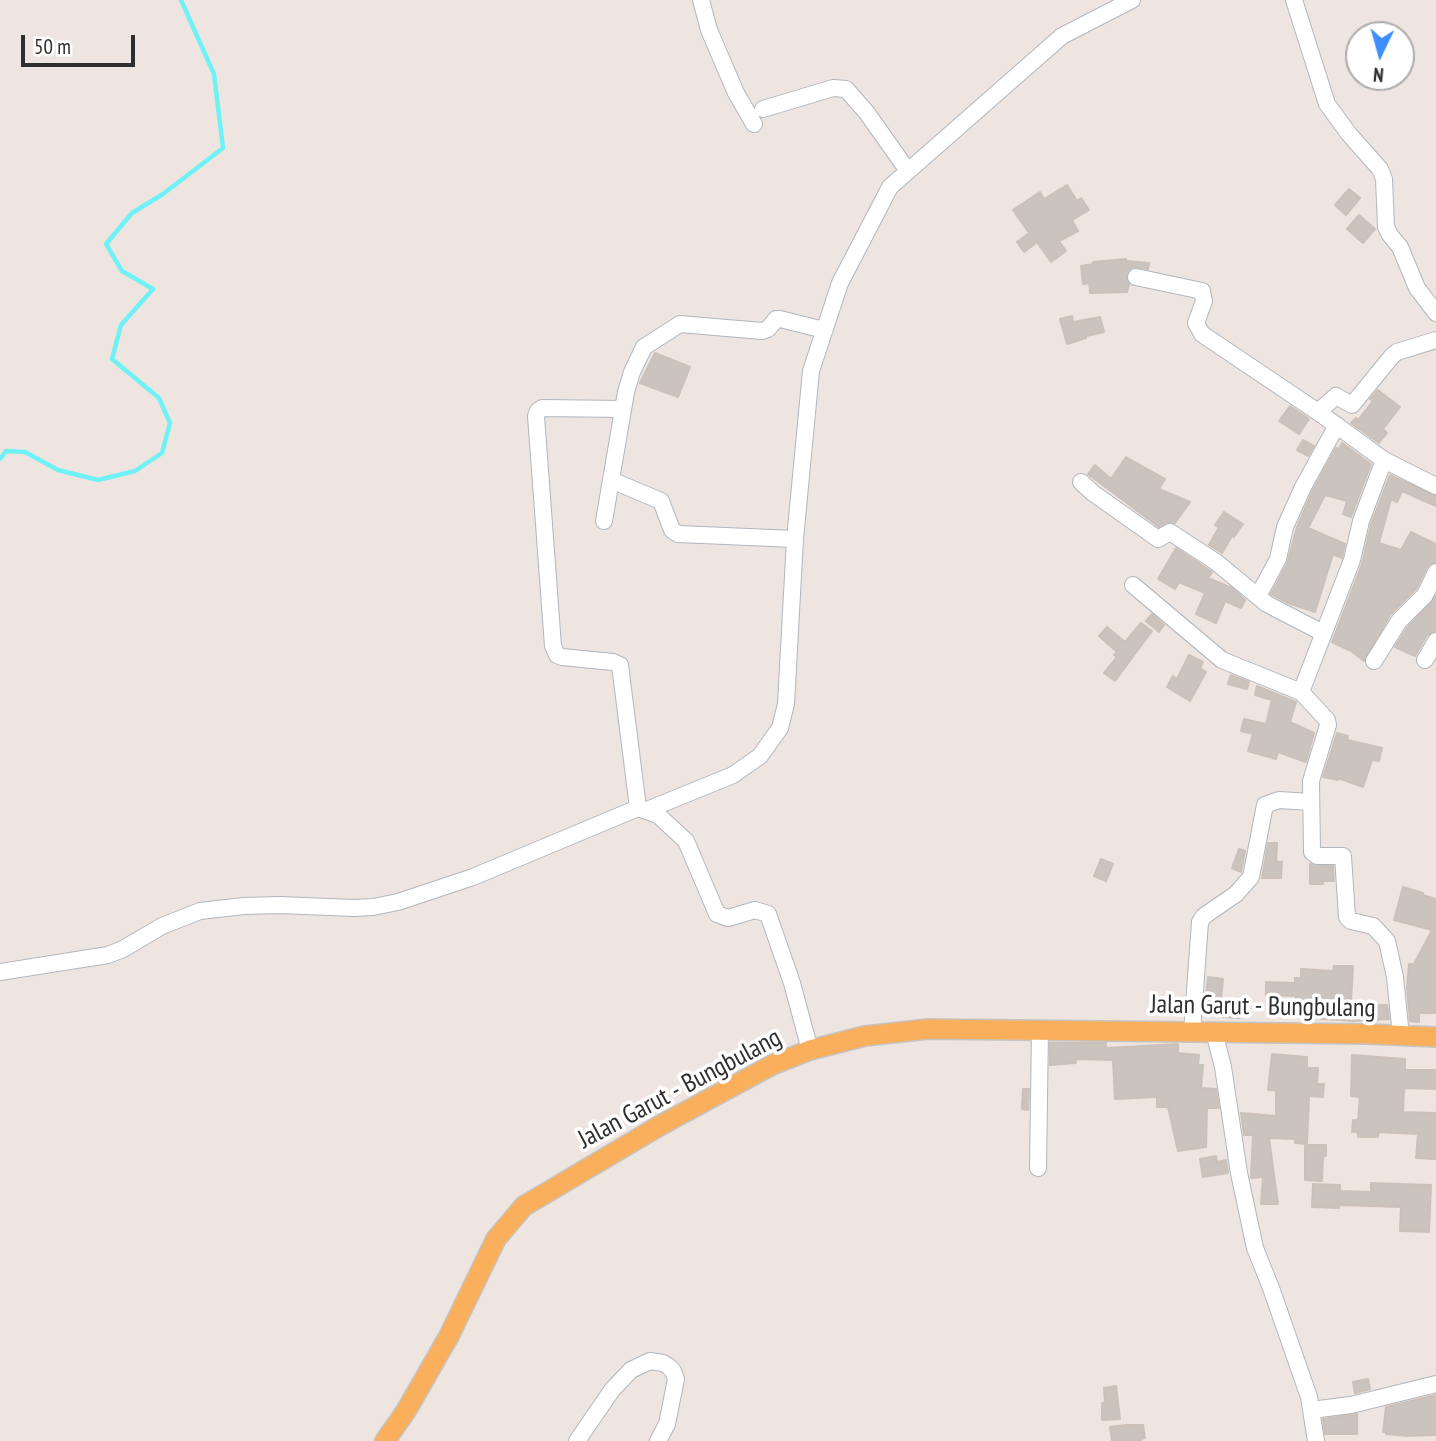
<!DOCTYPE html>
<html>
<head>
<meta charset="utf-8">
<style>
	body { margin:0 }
	#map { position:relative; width:1436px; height:1441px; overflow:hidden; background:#efe5e0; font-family:"PT Sans Narrow",sans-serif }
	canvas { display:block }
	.north { position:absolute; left:1345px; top:21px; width:70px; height:70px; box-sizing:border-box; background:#fff; border:2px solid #ababab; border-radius:50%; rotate:185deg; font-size:19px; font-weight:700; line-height:28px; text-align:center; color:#2e2e2e }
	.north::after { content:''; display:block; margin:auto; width:24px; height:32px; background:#3d8fff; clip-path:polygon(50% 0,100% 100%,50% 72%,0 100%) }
	.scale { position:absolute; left:21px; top:35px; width:114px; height:32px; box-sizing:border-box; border:4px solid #2e2e2e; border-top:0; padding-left:9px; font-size:21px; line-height:24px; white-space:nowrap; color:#2e2e2e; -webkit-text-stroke:5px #fff; paint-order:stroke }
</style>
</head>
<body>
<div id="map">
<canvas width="1436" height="1441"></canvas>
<div class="north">N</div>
<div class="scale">50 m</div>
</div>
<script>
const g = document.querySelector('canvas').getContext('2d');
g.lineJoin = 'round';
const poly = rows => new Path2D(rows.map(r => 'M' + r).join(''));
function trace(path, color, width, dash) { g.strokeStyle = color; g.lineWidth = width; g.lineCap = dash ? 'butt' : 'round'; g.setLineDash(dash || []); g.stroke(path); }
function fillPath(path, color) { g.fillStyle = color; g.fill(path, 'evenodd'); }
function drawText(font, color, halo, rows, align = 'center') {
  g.font = font + ' "PT Sans Narrow",sans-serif'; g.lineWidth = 7; g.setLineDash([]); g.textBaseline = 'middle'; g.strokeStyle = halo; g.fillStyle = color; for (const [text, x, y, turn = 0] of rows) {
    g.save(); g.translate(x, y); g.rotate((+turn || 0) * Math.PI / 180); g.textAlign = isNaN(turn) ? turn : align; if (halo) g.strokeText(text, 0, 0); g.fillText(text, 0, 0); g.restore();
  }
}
trace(poly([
	[0,459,6,451,25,452,58,470,98,480,135,471,162,453,170,423,159,398,112,359,121,325,153,289,122,271,106,244,132,213,163,194,223,148,214,74,181,0]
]), '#6ff2f6', 4.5);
const building = poly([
	[1067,185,1077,201,1081,198,1089,210,1072,220,1078,231,1059,241,1066,251,1051,262,1037,242,1024,252,1017,242,1029,233,1013,210,1040,192,1044,199,1067,185],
	[1349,189,1360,198,1346,215,1335,205,1349,189],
	[1359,215,1375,229,1363,243,1347,229,1359,215],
	[1126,259,1126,261,1149,263,1148,269,1133,267,1128,271,1126,276,1129,284,1127,292,1090,293,1089,283,1083,284,1081,266,1093,264,1093,262,1126,259],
	[1072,316,1073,322,1100,317,1104,332,1086,336,1086,338,1067,344,1060,319,1072,316],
	[655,353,690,367,678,397,640,383,655,353],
	[1378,390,1400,407,1383,429,1387,433,1379,443,1351,423,1356,418,1358,420,1373,401,1370,399,1378,390],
	[1290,406,1309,419,1299,434,1279,421,1290,406],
	[1303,440,1314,446,1308,456,1297,450,1303,440],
	[1342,443,1371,464,1351,517,1343,514,1347,501,1325,495,1308,528,1345,544,1342,558,1333,554,1315,612,1288,603,1271,594,1287,564,1297,527,1312,492,1336,448,1339,449,1342,443],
	[1126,457,1165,479,1159,489,1190,502,1175,523,1170,522,1159,527,1088,474,1095,465,1111,479,1126,457],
	[1390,475,1436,496,1436,506,1402,491,1397,502,1391,499,1379,543,1401,550,1411,532,1436,544,1436,562,1427,567,1416,589,1390,615,1364,661,1351,651,1332,642,1362,564,1371,524,1390,475],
	[1224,512,1243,524,1234,537,1232,536,1222,553,1209,545,1219,527,1215,525,1224,512],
	[1176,548,1212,572,1208,578,1232,588,1245,600,1241,608,1225,601,1216,623,1196,614,1205,593,1179,582,1175,589,1158,579,1176,548],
	[1436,596,1436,631,1427,635,1415,656,1395,647,1407,628,1436,596],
	[1152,614,1164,625,1159,632,1146,621,1152,614],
	[1141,623,1152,631,1115,681,1104,673,1117,657,1114,655,1117,652,1099,636,1107,627,1125,642,1141,623],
	[1189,655,1203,662,1200,668,1206,672,1190,701,1167,687,1173,676,1177,679,1189,655],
	[1231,675,1249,682,1247,689,1228,684,1231,675],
	[1257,686,1296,702,1290,722,1314,733,1306,762,1278,752,1276,759,1248,751,1253,734,1241,731,1244,719,1266,724,1272,700,1255,695,1257,686],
	[1337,733,1348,736,1347,740,1382,748,1379,761,1372,760,1363,787,1338,778,1338,780,1323,777,1337,733],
	[1268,843,1277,843,1276,862,1282,862,1281,878,1262,878,1268,843],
	[1239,849,1245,851,1241,872,1232,868,1239,849],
	[1101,859,1113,864,1106,881,1094,876,1101,859],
	[1310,864,1333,866,1334,881,1323,881,1323,884,1310,884,1310,864],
	[1403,887,1423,893,1423,895,1436,899,1436,1013,1419,1013,1419,1022,1410,1021,1407,988,1409,964,1414,964,1432,930,1394,920,1403,887],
	[1334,966,1353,966,1351,1002,1354,1002,1354,1005,1387,1005,1389,1019,1353,1021,1295,1017,1296,996,1266,995,1266,982,1295,983,1295,978,1301,978,1301,969,1333,971,1334,966],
	[1208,977,1223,979,1220,1009,1205,1007,1208,977],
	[1224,1000,1241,1000,1240,1018,1223,1017,1224,1000],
	[1050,1043,1106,1043,1106,1048,1178,1044,1178,1053,1199,1055,1198,1065,1203,1065,1201,1088,1216,1089,1219,1108,1207,1108,1206,1147,1178,1151,1168,1107,1157,1107,1157,1097,1115,1099,1113,1060,1075,1059,1076,1063,1050,1065,1050,1043],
	[1272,1054,1307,1057,1307,1068,1318,1068,1317,1084,1324,1084,1323,1097,1309,1096,1307,1144,1295,1143,1295,1139,1269,1138,1278,1204,1261,1204,1263,1177,1251,1178,1253,1135,1244,1135,1241,1113,1276,1116,1276,1090,1268,1090,1272,1054],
	[1352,1055,1405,1059,1405,1070,1436,1070,1436,1089,1404,1088,1403,1112,1436,1113,1436,1159,1416,1158,1418,1134,1378,1132,1378,1137,1358,1137,1358,1132,1352,1132,1353,1120,1358,1120,1360,1097,1351,1096,1352,1055],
	[1023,1089,1029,1089,1028,1110,1022,1109,1023,1089],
	[1305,1145,1326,1145,1326,1156,1323,1156,1322,1181,1305,1180,1305,1145],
	[1216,1156,1217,1162,1226,1160,1228,1173,1203,1177,1200,1159,1216,1156],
	[1371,1183,1431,1185,1429,1232,1400,1231,1401,1207,1339,1205,1339,1208,1312,1207,1313,1184,1340,1185,1340,1191,1371,1192,1371,1183],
	[1368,1379,1370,1389,1355,1393,1353,1382,1368,1379],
	[1116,1386,1120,1419,1102,1420,1102,1403,1105,1403,1104,1388,1116,1386],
	[1436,1395,1436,1435,1408,1436,1386,1434,1386,1432,1383,1432,1386,1407,1436,1395],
	[1357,1414,1357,1434,1325,1434,1323,1419,1357,1414],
	[1125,1425,1143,1425,1145,1438,1141,1439,1141,1441,1112,1441,1110,1427,1125,1425]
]);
fillPath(building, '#cbc3be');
trace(building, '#ccc1b9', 2);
const minor = poly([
	[701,0,709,30,736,93,754,124],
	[1294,0,1327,104,1349,134,1380,169,1384,179,1386,227,1390,235,1400,247,1417,288,1436,313],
	[763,109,833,88,846,89,867,113,908,171],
	[1136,277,1202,291,1204,301,1196,323,1202,334,1318,412,1384,460],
	[623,409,542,408,538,411,536,416,553,646,557,655,562,657,613,662,620,665,638,808],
	[1318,412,1336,396,1352,405,1392,356,1397,352,1436,340],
	[611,480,661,501,672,530,678,534,795,539],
	[1081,482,1093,493,1158,539,1170,532,1216,562,1267,604,1323,633],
	[604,521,626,392,632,372,644,347,680,324,762,331,768,329,776,319,780,319,824,330],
	[1133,585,1222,660,1301,692],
	[1258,596,1278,559,1285,527,1303,487,1337,425],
	[1425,660,1436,641],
	[1374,661,1399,621,1425,595,1436,572],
	[647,810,733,775,760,756,780,728,786,704,795,539,811,371,840,283,890,187,1062,36,1132,0],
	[0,972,108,955,123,949,162,926,200,911,244,906,280,905,354,908,373,907,398,902,473,877,638,808,658,815,686,841,717,914,728,918,755,910,768,914,792,983,810,1050],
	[1192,1032,1200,922,1204,916,1236,894,1251,877,1265,805,1279,800,1310,802],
	[1214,1032,1223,1067,1239,1173,1255,1248,1271,1288,1309,1397,1316,1441],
	[1401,1036,1395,977,1387,941,1373,926,1351,921,1347,917,1343,856,1317,856,1312,852,1311,781,1328,725,1327,720,1301,692,1352,560,1361,521,1384,460,1436,486],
	[1038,1168,1040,1030],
	[1311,1410,1351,1405,1436,1384],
	[577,1441,612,1390,631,1370,650,1361,663,1363,668,1366,673,1371,676,1379,667,1424,658,1441]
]);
const major = poly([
	[385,1441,406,1411,449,1336,496,1239,524,1206,661,1125,772,1065,810,1050,865,1036,928,1029,1368,1034,1436,1037]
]);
trace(minor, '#b0b6be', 18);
trace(major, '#c4c4c4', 22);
trace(minor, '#fff', 16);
trace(major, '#f9af5c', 19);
drawText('26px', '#2e2e2e', '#fff', [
	["Jalan Garut - Bungbulang",1263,1007,1],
	["Jalan Garut - Bungbulang",680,1089,-28]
]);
</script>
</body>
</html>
